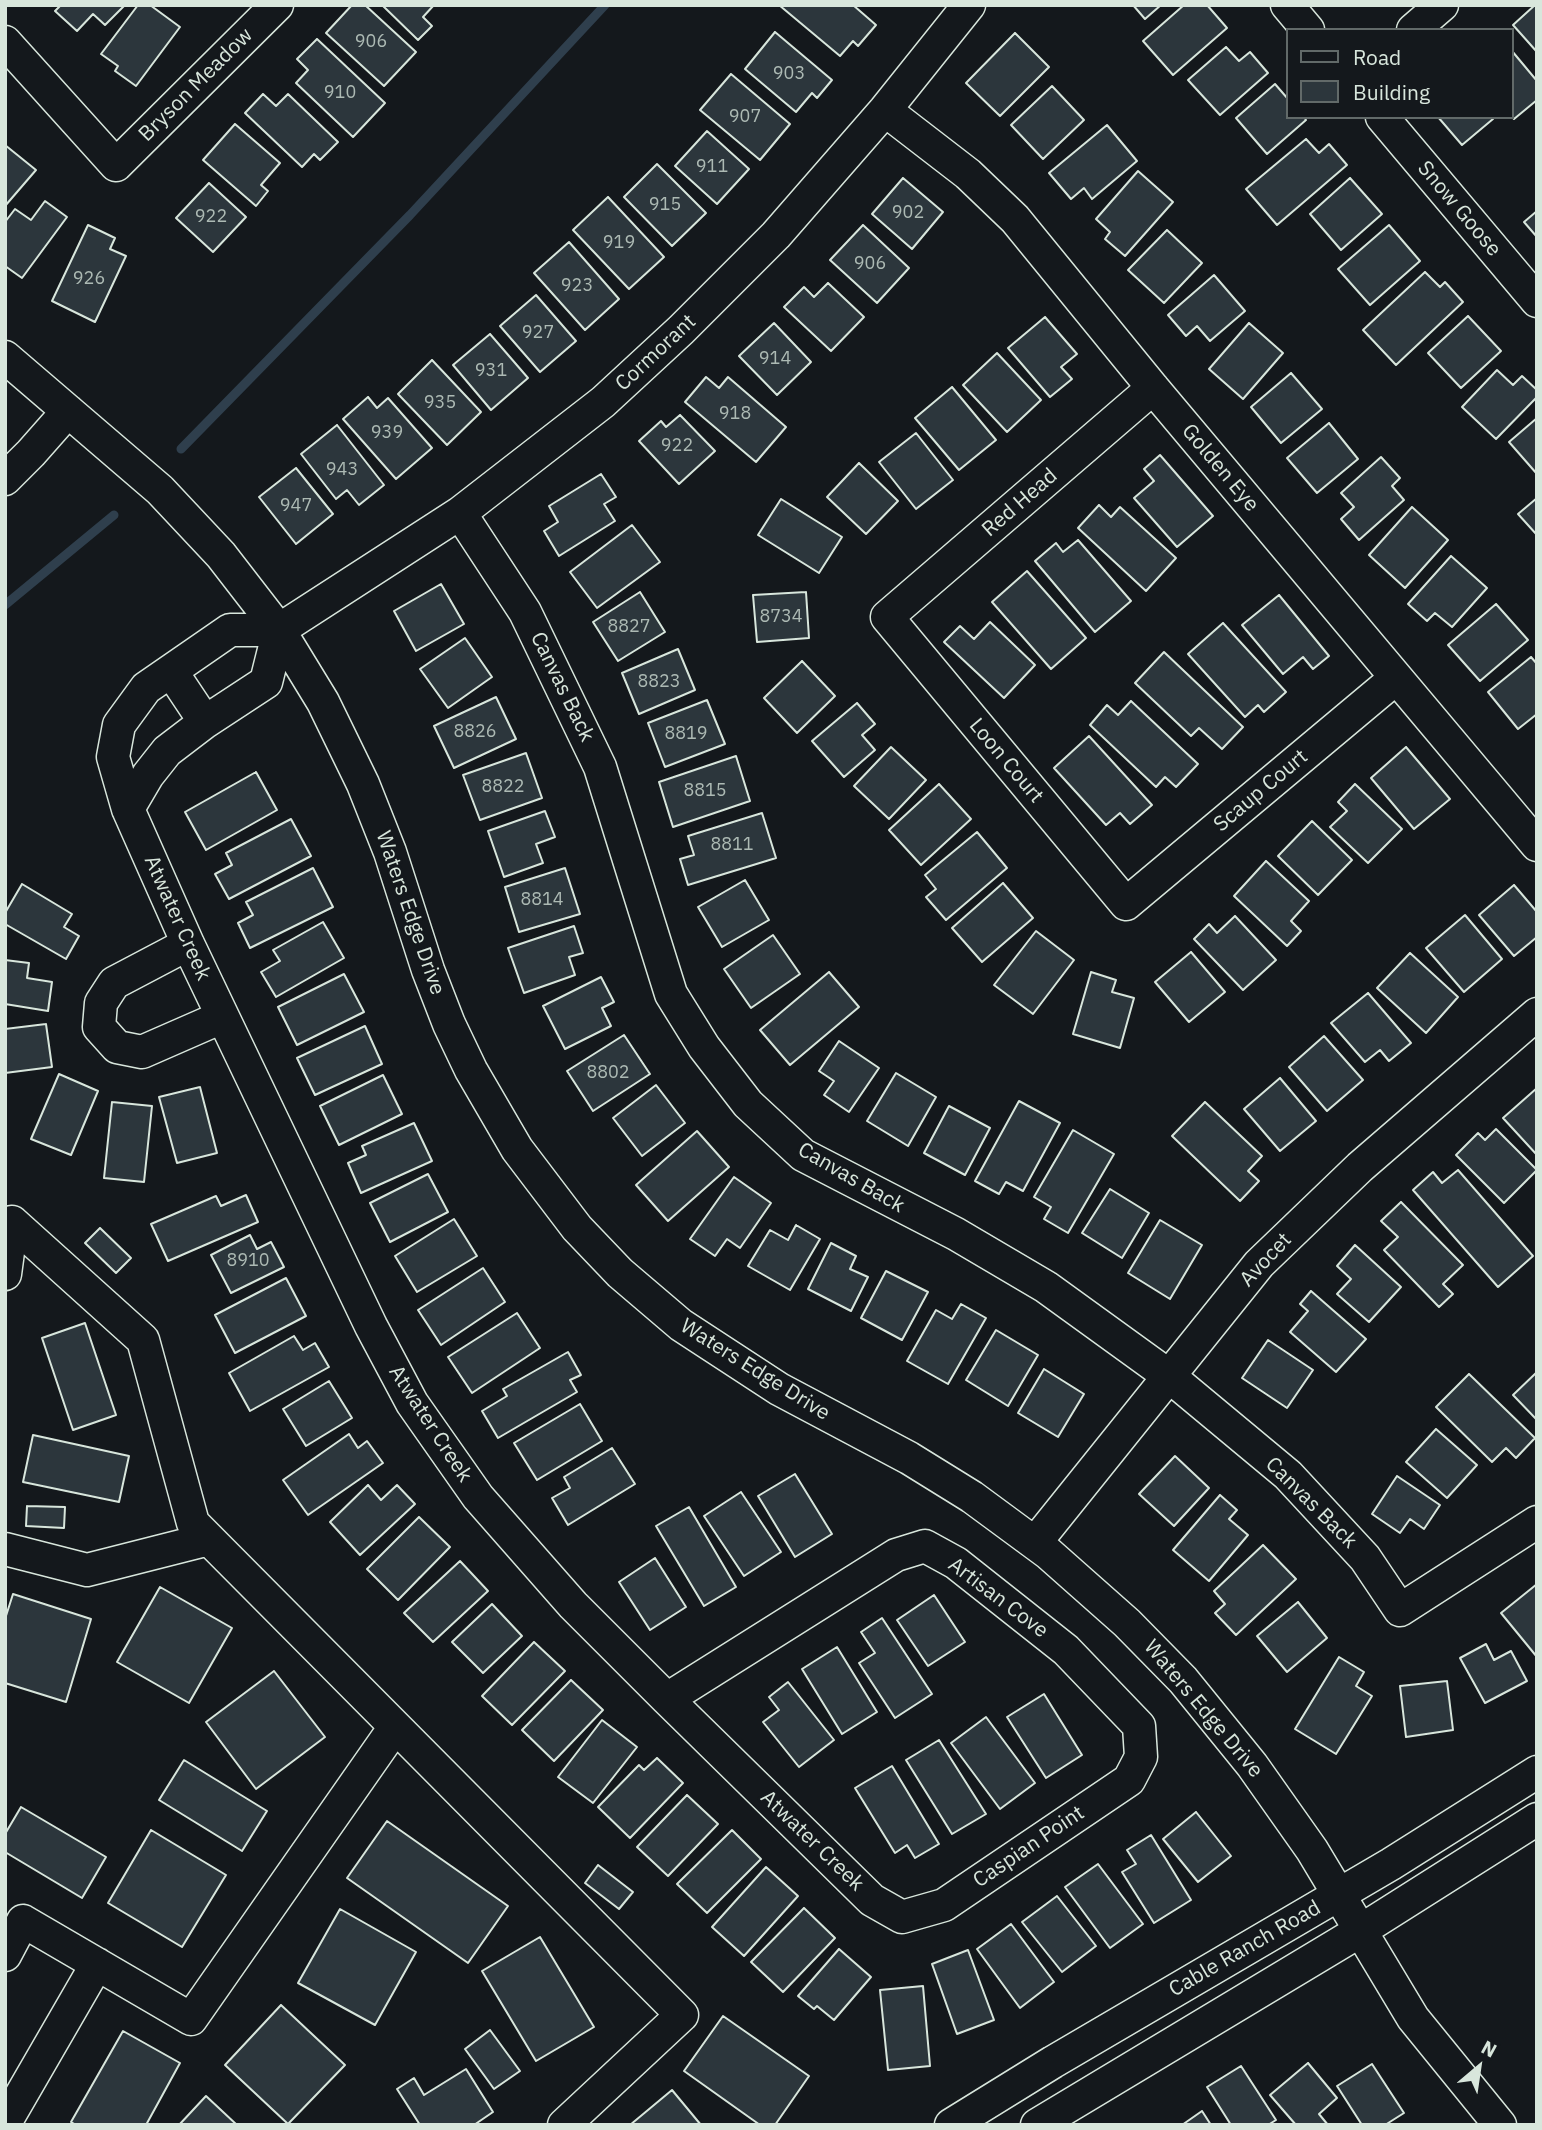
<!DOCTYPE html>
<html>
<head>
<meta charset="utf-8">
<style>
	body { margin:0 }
	#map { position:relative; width:1542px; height:2130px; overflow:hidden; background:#14181c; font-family:"IBM Plex Sans",sans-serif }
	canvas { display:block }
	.frame { position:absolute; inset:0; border:7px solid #d8e6dc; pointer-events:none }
	.legend { position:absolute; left:1286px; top:28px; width:228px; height:91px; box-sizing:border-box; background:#14181c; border:2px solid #626a69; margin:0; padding:9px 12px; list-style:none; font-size:21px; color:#d8e6dc }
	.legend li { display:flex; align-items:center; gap:14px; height:35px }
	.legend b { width:35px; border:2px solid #626a69 }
	.north { position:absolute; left:1444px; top:2032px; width:70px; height:70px; -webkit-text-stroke:5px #14181c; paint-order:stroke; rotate:29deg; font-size:19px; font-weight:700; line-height:28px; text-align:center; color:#d8e6dc }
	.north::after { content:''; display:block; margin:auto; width:24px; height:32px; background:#d8e6dc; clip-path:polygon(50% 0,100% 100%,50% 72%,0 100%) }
</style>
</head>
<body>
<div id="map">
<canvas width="1542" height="2130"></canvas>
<div class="frame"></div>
<ul class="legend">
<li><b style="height:9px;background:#14181c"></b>Road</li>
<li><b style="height:19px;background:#2c363c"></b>Building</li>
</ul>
<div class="north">N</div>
</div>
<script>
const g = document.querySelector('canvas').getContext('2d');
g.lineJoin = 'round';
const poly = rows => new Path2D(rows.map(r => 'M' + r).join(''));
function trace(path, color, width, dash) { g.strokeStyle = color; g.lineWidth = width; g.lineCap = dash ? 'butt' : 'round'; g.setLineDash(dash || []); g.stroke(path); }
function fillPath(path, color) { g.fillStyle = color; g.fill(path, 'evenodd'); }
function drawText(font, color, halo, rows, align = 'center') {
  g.font = font + ' "IBM Plex Sans",sans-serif'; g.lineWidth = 5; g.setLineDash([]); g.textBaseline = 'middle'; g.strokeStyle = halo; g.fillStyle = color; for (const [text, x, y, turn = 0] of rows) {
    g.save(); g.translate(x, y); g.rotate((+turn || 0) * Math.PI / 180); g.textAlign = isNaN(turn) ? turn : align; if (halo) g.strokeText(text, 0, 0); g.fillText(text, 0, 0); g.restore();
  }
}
trace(poly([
	[181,449,410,215,605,5],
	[5,605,114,515]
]), '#2f3f4d', 9);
const building = poly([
	[61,5,125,5,105,25,93,14,77,31,55,11,61,5],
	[138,5,150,5,180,27,136,86,115,71,118,66,101,54,138,5],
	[352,5,365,5,416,52,384,86,326,33,352,5],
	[382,5,434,5,423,17,432,26,418,40,382,5],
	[779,5,853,5,876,25,858,46,853,41,840,56,779,5],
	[1133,5,1161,5,1145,19,1133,5],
	[1184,5,1207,5,1227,28,1173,75,1143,41,1184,5],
	[1535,5,1537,5,1537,52,1513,25,1535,5],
	[775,32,832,80,817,98,812,93,796,112,745,69,775,32],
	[1015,33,1049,67,1000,116,966,83,1015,33],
	[317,39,385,103,353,137,296,83,308,70,297,59,317,39],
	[1226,47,1239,61,1250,52,1268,73,1220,115,1188,80,1226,47],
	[1512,51,1537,81,1537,100,1514,119,1512,117,1512,51],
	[731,74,790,124,760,160,700,110,731,74],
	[1275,84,1288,99,1288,117,1304,117,1306,120,1267,154,1236,118,1275,84],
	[1052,86,1084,120,1043,159,1011,125,1052,86],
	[263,94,276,106,288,94,338,142,320,160,314,154,302,167,245,113,263,94],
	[1438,117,1492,117,1493,119,1462,145,1438,117],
	[235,124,280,163,261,185,268,191,256,206,203,160,235,124],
	[1107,125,1137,161,1092,199,1084,188,1071,199,1049,173,1107,125],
	[707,131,749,169,717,204,675,166,707,131],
	[1306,139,1319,153,1329,144,1347,165,1277,225,1246,189,1306,139],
	[5,145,36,170,5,206,5,145],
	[657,164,706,213,672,246,624,197,657,164],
	[1138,171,1173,202,1125,256,1105,239,1110,232,1096,219,1138,171],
	[903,178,943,212,912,249,872,214,903,178],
	[1350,178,1382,214,1341,250,1310,214,1350,178],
	[209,183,246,217,213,252,176,218,209,183],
	[608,197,664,257,629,289,573,230,608,197],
	[45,201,67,217,22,278,5,266,5,222,15,209,31,220,45,201],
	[1537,211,1537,237,1524,222,1537,211],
	[88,225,115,238,110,249,126,256,95,322,52,301,88,225],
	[863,225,909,268,877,303,830,260,863,225],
	[1389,225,1420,261,1370,305,1338,269,1389,225],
	[1167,230,1202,263,1164,303,1128,270,1167,230],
	[569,242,619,299,585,330,534,273,569,242],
	[1425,272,1440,287,1445,282,1463,302,1396,365,1363,330,1425,272],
	[1214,275,1245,311,1210,341,1197,326,1186,336,1168,315,1214,275],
	[828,283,864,317,831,351,784,307,804,287,814,297,828,283],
	[536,295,576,341,540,372,500,326,536,295],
	[1468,316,1501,351,1461,388,1428,353,1468,316],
	[1045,317,1077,354,1061,367,1072,379,1050,397,1008,348,1045,317],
	[774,323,811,362,777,395,739,356,774,323],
	[1249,323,1283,353,1243,399,1209,369,1249,323],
	[490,334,528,378,491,410,453,365,490,334],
	[997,353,1041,400,1007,432,963,385,997,353],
	[432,360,481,412,447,445,398,394,432,360],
	[1497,370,1513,385,1522,376,1537,390,1537,397,1496,439,1462,407,1497,370],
	[1291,373,1322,409,1281,443,1251,407,1291,373],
	[706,377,719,388,728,377,786,427,756,462,685,402,706,377],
	[952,387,996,440,959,470,915,418,952,387],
	[368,397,377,408,388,398,432,448,396,479,343,419,368,397],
	[680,415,715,451,679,484,639,441,661,421,666,427,680,415],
	[1537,418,1537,474,1509,442,1537,418],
	[1329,423,1358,459,1317,493,1287,458,1329,423],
	[337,425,384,485,359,505,347,490,336,499,301,454,337,425],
	[916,433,953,480,916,509,879,462,916,433],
	[1160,455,1213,516,1177,547,1134,498,1154,481,1144,469,1160,455],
	[1381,457,1400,478,1392,486,1404,500,1359,540,1341,519,1354,507,1341,493,1381,457],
	[859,463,898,501,866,534,827,497,859,463],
	[296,468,333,514,296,544,259,497,296,468],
	[601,474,616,497,604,504,615,521,559,556,544,531,558,522,549,506,601,474],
	[1537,498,1537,535,1518,514,1537,498],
	[781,499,842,537,819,573,758,535,781,499],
	[1099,505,1111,517,1120,507,1176,558,1146,591,1078,528,1099,505],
	[1412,507,1448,540,1405,588,1369,555,1412,507],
	[632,525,660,562,597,608,570,572,632,525],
	[1078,540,1131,601,1095,632,1035,561,1056,543,1063,552,1078,540],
	[1451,556,1487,588,1452,627,1435,613,1427,621,1408,604,1451,556],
	[1027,571,1086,638,1051,669,992,602,1027,571],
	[441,584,464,624,416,651,394,611,441,584],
	[640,592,665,632,618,661,593,622,640,592],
	[806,592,809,638,757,642,753,595,806,592],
	[1279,595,1329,656,1313,669,1303,657,1283,674,1242,625,1279,595],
	[1496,604,1528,640,1480,681,1448,645,1496,604],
	[990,622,1035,665,1004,698,944,642,960,626,974,639,990,622],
	[1223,623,1286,692,1264,712,1258,705,1245,717,1188,654,1223,623],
	[465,638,492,677,448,708,420,669,465,638],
	[678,649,695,690,639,714,622,673,678,649],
	[1164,652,1243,727,1222,749,1199,728,1191,736,1135,683,1164,652],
	[1531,657,1537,664,1537,714,1518,729,1488,692,1531,657],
	[802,661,835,696,797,733,764,698,802,661],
	[496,697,516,739,454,768,434,726,496,697],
	[707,700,725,744,665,767,648,723,707,700],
	[1131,701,1198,764,1176,787,1165,777,1156,787,1090,725,1107,705,1118,715,1131,701],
	[857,703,875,724,862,735,875,750,844,777,812,741,857,703],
	[1089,736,1152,805,1130,824,1120,813,1106,825,1054,768,1089,736],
	[891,747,926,780,889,819,854,786,891,747],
	[1406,747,1450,799,1414,829,1371,778,1406,747],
	[526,753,542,798,480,820,463,775,526,753],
	[736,756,750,801,673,827,659,782,736,756],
	[256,772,277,810,206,850,185,812,256,772],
	[939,784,971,819,921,865,889,830,939,784],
	[1355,784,1402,829,1368,863,1330,827,1347,811,1338,802,1355,784],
	[545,811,555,837,536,844,543,863,504,877,488,831,545,811],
	[762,813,776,858,688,885,680,859,694,855,688,836,762,813],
	[291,819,311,856,229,899,215,874,232,865,226,853,291,819],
	[1312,821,1352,860,1318,895,1278,856,1312,821],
	[977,832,1007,868,946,920,926,897,936,889,925,875,977,832],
	[1266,861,1309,901,1291,921,1301,931,1287,946,1234,896,1266,861],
	[313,868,333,907,250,948,238,923,253,915,246,902,313,868],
	[565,868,580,914,519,932,505,887,565,868],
	[745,880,769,920,722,947,698,907,745,880],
	[1003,883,1033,918,982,962,952,928,1003,883],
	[22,884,72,914,64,927,79,936,66,959,5,924,5,913,22,884],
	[1514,885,1537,912,1537,937,1514,956,1479,915,1514,885],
	[1465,915,1502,959,1464,992,1426,948,1465,915],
	[1235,916,1276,960,1243,990,1194,939,1209,924,1217,933,1235,916],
	[323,922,344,958,276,997,261,972,280,961,273,950,323,922],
	[574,926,583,953,569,957,575,975,524,993,508,948,574,926],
	[1036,931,1074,960,1033,1014,994,985,1036,931],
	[773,935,800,974,751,1008,724,969,773,935],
	[1191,952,1225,992,1189,1022,1155,982,1191,952],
	[1410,953,1458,997,1426,1033,1377,988,1410,953],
	[5,960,29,963,27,978,52,982,48,1011,5,1004,5,960],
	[829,972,859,1007,790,1065,760,1030,829,972],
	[1091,972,1116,980,1112,992,1134,998,1120,1048,1073,1034,1091,972],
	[344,974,364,1012,297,1045,278,1007,344,974],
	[601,977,614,1002,602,1008,611,1026,565,1049,543,1006,601,977],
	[1368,993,1411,1043,1389,1061,1380,1050,1365,1062,1331,1023,1368,993],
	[46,1024,52,1067,5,1073,5,1029,46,1024],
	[365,1026,382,1064,315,1095,297,1058,365,1026],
	[624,1035,650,1074,593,1111,567,1071,624,1035],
	[1324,1036,1363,1080,1327,1111,1289,1067,1324,1036],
	[839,1041,879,1068,849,1112,824,1095,834,1081,819,1071,839,1041],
	[896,1073,936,1097,908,1146,867,1121,896,1073],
	[59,1074,98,1091,71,1155,31,1139,59,1074],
	[383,1075,402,1114,339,1145,320,1106,383,1075],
	[1280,1078,1316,1121,1280,1151,1244,1109,1280,1078],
	[656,1085,685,1123,642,1156,613,1118,656,1085],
	[200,1087,217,1153,177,1163,159,1097,200,1087],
	[1537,1088,1537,1155,1503,1118,1537,1088],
	[1019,1101,1060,1123,1023,1191,1006,1182,999,1194,975,1181,1019,1101],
	[112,1102,152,1106,144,1182,104,1178,112,1102],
	[1205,1102,1262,1156,1248,1171,1259,1181,1240,1201,1172,1136,1205,1102],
	[949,1106,990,1128,965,1175,924,1153,949,1106],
	[414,1123,432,1161,361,1193,348,1163,366,1155,362,1146,414,1123],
	[1496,1129,1537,1170,1504,1203,1456,1155,1478,1133,1485,1140,1496,1129],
	[1073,1130,1114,1154,1068,1233,1044,1219,1051,1207,1034,1197,1073,1130],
	[697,1131,729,1167,668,1221,636,1185,697,1131],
	[1458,1170,1533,1256,1498,1287,1413,1190,1433,1172,1442,1183,1458,1170],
	[428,1174,448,1212,390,1242,370,1203,428,1174],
	[734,1177,771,1203,740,1248,727,1239,715,1256,690,1239,734,1177],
	[1110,1189,1149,1213,1122,1258,1082,1233,1110,1189],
	[246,1195,258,1222,168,1261,151,1224,216,1196,221,1206,246,1195],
	[1401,1202,1463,1265,1443,1284,1453,1294,1439,1307,1384,1250,1398,1237,1381,1221,1401,1202],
	[454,1219,477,1256,417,1292,395,1256,454,1219],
	[1160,1220,1202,1245,1170,1299,1128,1273,1160,1220],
	[796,1225,820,1239,790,1290,748,1266,770,1230,788,1240,796,1225],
	[100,1228,131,1258,116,1273,85,1243,100,1228],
	[250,1235,257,1249,271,1242,284,1267,231,1293,211,1255,250,1235],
	[831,1243,856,1256,850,1269,868,1277,851,1311,808,1289,831,1243],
	[1355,1245,1401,1287,1369,1322,1337,1294,1351,1279,1337,1266,1355,1245],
	[483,1268,505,1302,441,1345,418,1310,483,1268],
	[886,1271,928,1292,902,1340,861,1318,886,1271],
	[286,1278,306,1316,235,1353,215,1315,286,1278],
	[1311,1291,1366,1339,1336,1372,1290,1332,1308,1311,1300,1304,1311,1291],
	[961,1304,986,1318,948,1384,907,1361,936,1310,952,1319,961,1304],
	[517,1313,540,1348,472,1393,448,1357,517,1313],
	[85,1323,116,1415,73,1430,42,1338,85,1323],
	[996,1330,1038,1355,1008,1406,966,1380,996,1330],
	[294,1336,303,1350,315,1343,329,1367,250,1411,229,1373,294,1336],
	[1268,1340,1313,1370,1287,1408,1242,1378,1268,1340],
	[568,1352,581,1375,570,1380,577,1392,498,1438,482,1411,507,1396,503,1389,568,1352],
	[1044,1369,1084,1394,1058,1437,1018,1413,1044,1369],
	[1537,1372,1537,1420,1513,1395,1537,1372],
	[1469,1374,1535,1438,1516,1458,1506,1448,1492,1462,1436,1407,1469,1374],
	[329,1381,352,1418,306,1446,283,1409,329,1381],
	[580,1404,602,1441,537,1480,514,1443,580,1404],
	[1436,1429,1477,1465,1447,1498,1406,1462,1436,1429],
	[349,1434,358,1448,367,1441,383,1463,308,1515,283,1480,349,1434],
	[33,1435,129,1456,119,1502,23,1482,33,1435],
	[612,1448,635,1484,568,1525,552,1498,570,1488,564,1477,612,1448],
	[1175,1456,1209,1488,1174,1526,1139,1494,1175,1456],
	[795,1474,832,1534,795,1557,758,1496,795,1474],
	[1397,1476,1440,1505,1424,1529,1410,1519,1400,1533,1372,1514,1397,1476],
	[368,1485,381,1500,397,1485,415,1504,360,1555,330,1522,368,1485],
	[741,1492,781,1552,744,1576,704,1516,741,1492],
	[1220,1495,1237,1510,1229,1519,1248,1535,1209,1581,1173,1550,1220,1495],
	[27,1506,65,1507,64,1528,26,1526,27,1506],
	[689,1507,736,1587,704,1606,656,1526,689,1507],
	[419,1517,450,1547,398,1600,367,1569,419,1517],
	[1263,1545,1296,1579,1236,1635,1215,1613,1225,1604,1214,1591,1263,1545],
	[655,1558,686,1607,650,1630,619,1582,655,1558],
	[460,1561,488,1591,433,1642,404,1613,460,1561],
	[1537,1584,1537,1657,1501,1613,1537,1584],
	[160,1587,232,1628,189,1703,117,1662,160,1587],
	[13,1594,91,1619,66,1702,5,1683,5,1619,13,1594],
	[934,1595,965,1642,928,1666,897,1620,934,1595],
	[1298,1602,1327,1638,1287,1672,1257,1636,1298,1602],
	[492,1604,522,1636,483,1673,452,1642,492,1604],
	[882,1618,932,1694,895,1718,859,1663,875,1653,861,1632,882,1618],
	[534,1642,565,1671,512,1725,482,1696,534,1642],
	[1486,1644,1494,1660,1511,1651,1527,1681,1485,1703,1460,1658,1486,1644],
	[837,1647,877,1712,842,1734,802,1669,837,1647],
	[1339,1657,1364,1672,1356,1686,1372,1696,1336,1754,1295,1729,1339,1657],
	[274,1671,325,1737,256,1789,206,1722,274,1671],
	[571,1680,603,1710,554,1761,522,1730,571,1680],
	[1447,1681,1453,1730,1406,1737,1400,1686,1447,1681],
	[788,1682,834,1740,799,1767,763,1722,779,1710,769,1697,788,1682],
	[1044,1694,1082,1755,1046,1778,1007,1717,1044,1694],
	[986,1717,1035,1783,1000,1809,951,1743,986,1717],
	[602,1720,637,1747,593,1803,558,1777,602,1720],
	[939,1740,986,1814,952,1834,906,1760,939,1740],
	[657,1758,683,1783,630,1838,598,1807,639,1765,644,1770,657,1758],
	[184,1760,267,1811,242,1851,159,1800,184,1760],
	[892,1766,939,1844,915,1858,907,1845,895,1853,855,1788,892,1766],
	[687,1795,718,1824,668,1876,637,1847,687,1795],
	[21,1807,106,1857,82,1898,5,1852,5,1834,21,1807],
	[1196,1812,1231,1856,1198,1882,1163,1839,1196,1812],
	[387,1821,508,1906,468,1963,347,1878,387,1821],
	[151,1830,226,1875,182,1947,108,1903,151,1830],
	[732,1830,761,1859,707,1913,677,1884,732,1830],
	[1151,1835,1191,1900,1154,1923,1122,1872,1136,1864,1127,1850,1151,1835],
	[1098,1864,1143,1924,1110,1948,1065,1887,1098,1864],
	[598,1865,633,1892,619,1909,585,1883,598,1865],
	[766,1867,798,1896,744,1956,712,1927,766,1867],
	[1057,1896,1096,1946,1062,1972,1022,1922,1057,1896],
	[804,1908,835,1938,783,1992,751,1962,804,1908],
	[340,1909,416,1952,375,2025,298,1983,340,1909],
	[1011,1924,1054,1982,1020,2008,977,1949,1011,1924],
	[540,1937,594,2027,536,2061,482,1971,540,1937],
	[839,1949,871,1977,834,2020,817,2006,814,2009,798,1996,839,1949],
	[968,1950,994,2020,957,2034,932,1964,968,1950],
	[923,1986,930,2066,888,2070,880,1990,923,1986],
	[281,2005,345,2065,288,2124,225,2065,281,2005],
	[723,2016,809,2076,775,2125,760,2125,684,2071,723,2016],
	[490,2030,520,2071,494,2089,465,2049,490,2030],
	[123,2031,180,2063,146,2125,76,2125,71,2122,123,2031],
	[1308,2063,1337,2098,1319,2114,1328,2125,1296,2125,1270,2095,1308,2063],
	[1372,2064,1404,2113,1385,2125,1362,2125,1337,2086,1372,2064],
	[1241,2066,1276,2120,1268,2125,1231,2125,1207,2087,1241,2066],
	[466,2069,493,2112,474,2125,420,2125,397,2089,414,2078,424,2095,466,2069],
	[672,2090,701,2125,630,2125,672,2090],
	[206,2096,237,2125,179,2125,206,2096],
	[1202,2111,1211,2125,1182,2125,1202,2111]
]);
fillPath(building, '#2c363c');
trace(building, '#d8e6dc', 2);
const minor = poly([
	[1287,5,1308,30],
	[1413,30,1442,5],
	[5,42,116,165,277,5],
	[885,110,968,174,1015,219,1153,388,1537,845],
	[1382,117,1537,301],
	[5,357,160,490,221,555,279,630,323,702,363,784,390,852,428,970,449,1024,471,1070,517,1149,577,1228,620,1273,681,1325,779,1389,909,1458,972,1497,1048,1553,1127,1623,1183,1680,1252,1765,1312,1850,1413,2018,1500,2125],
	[1153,388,887,617,1126,904,1396,678],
	[5,479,31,453,68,411],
	[460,513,525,612,600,767,671,994,704,1047,748,1104,803,1155,956,1234,1046,1287,1169,1376,1288,1475,1365,1558,1400,1610,1537,1522],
	[279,630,230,630,146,688,119,725,113,757,128,809,188,944,371,1326,412,1403,478,1497,573,1605,667,1699,872,1900,902,1917,944,1905,1129,1780,1141,1757,1139,1726,1066,1650,956,1563,925,1546,896,1555,667,1699],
	[279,630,460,513,603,402,681,330,776,235,885,110,969,5],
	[171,671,205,722],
	[128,809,148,775,167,751,205,722,266,682,279,630],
	[188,944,114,983,101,1003,99,1027,117,1047,142,1052,222,1017],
	[12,1222,143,1340,193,1523,682,2015,564,2125],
	[5,1274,12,1222],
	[1035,1543,1259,1264,1360,1167,1537,1014],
	[5,1549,87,1570,209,1539],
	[5,1955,23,1921,191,2019,395,1727],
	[5,2123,97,1964],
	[951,2125,1053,2062,1391,1864,1537,1772],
	[1037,2125,1360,1931,1537,1819]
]);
trace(minor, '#d8e6dc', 35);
trace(minor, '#14181c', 32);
drawText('18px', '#adbab4', null, [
	["906",371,42],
	["903",789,74],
	["910",340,93],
	["907",745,117],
	["911",712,167],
	["915",665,205],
	["902",908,213],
	["922",211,217],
	["919",619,243],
	["906",870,264],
	["926",89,279],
	["923",577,286],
	["927",538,333],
	["914",775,359],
	["931",491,371],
	["935",440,403],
	["918",735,414],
	["939",387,433],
	["922",677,446],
	["943",342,470],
	["947",296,506],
	["8734",781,617],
	["8827",629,627],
	["8823",659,682],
	["8826",475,732],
	["8819",686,734],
	["8822",503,787],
	["8815",705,791],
	["8811",732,845],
	["8814",542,900],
	["8802",608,1073],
	["8910",248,1261]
]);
drawText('21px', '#d8e6dc', '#14181c', [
	["Bryson Meadow",196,85,-45],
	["Snow Goose",1459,209,50],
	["Cormorant",656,353,-43],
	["Golden Eye",1220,468,50],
	["Red Head",1020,503,-41],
	["Canvas Back",562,687,64],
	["Loon Court",1006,761,50],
	["Scaup Court",1261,791,-40],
	["Waters Edge Drive",410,913,71],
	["Atwater Creek",177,918,66],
	["Canvas Back",851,1178,30],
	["Avocet",1266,1260,-47],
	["Waters Edge Drive",755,1370,32],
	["Atwater Creek",430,1424,57],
	["Canvas Back",1311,1503,45],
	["Artisan Cove",998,1598,37],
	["Waters Edge Drive",1203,1709,50],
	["Atwater Creek",812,1841,44],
	["Caspian Point",1029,1847,-34],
	["Cable Ranch Road",1245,1949,-30]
]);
</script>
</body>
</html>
